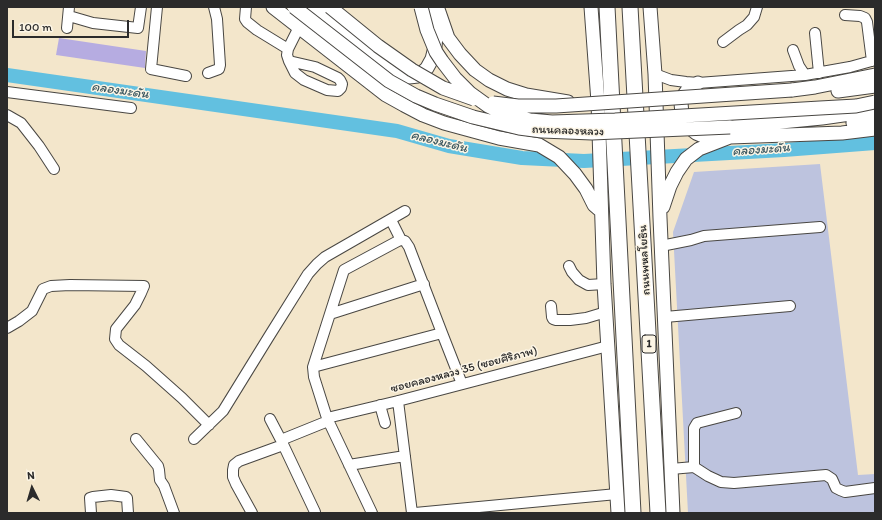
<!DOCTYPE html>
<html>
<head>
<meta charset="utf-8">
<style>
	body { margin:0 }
	#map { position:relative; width:882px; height:520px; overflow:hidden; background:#f3e6cb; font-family:Itim,sans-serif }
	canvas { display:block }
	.frame { position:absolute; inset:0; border:8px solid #2b2b2b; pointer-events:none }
	.north { position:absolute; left:12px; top:468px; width:40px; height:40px; -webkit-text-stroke:3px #fcf5e5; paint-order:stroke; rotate:355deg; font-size:11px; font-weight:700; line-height:16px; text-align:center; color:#2b2b2b }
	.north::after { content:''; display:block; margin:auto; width:14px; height:18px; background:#2b2b2b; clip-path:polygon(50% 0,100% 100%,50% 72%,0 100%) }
	.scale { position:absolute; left:12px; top:20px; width:117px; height:18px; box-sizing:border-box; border:2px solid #2b2b2b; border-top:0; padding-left:5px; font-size:12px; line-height:14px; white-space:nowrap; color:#2b2b2b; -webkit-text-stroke:3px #fcf5e5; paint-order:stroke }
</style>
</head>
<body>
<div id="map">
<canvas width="882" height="520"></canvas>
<div class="frame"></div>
<div class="north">N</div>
<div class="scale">100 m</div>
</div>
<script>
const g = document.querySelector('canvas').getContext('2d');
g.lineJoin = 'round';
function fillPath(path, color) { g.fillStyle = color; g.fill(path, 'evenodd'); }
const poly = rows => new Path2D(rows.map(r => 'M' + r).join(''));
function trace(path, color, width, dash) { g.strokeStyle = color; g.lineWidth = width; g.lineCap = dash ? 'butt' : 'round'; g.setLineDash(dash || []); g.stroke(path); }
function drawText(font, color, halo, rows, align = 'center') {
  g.font = font + ' Itim,"Playpen Sans Thai",sans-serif'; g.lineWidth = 3; g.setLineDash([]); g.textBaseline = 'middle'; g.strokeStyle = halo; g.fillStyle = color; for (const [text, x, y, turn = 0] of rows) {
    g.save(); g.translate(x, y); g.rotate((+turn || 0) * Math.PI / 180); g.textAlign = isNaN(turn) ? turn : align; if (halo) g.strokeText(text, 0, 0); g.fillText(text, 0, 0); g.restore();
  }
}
fillPath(poly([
	[820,164,858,475,875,474,875,513,688,513,673,232,694,172]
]), '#bdc3de');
trace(poly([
	[7,75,397,131,449,146,522,158,584,161,784,150,875,143]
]), '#62c0e0', 14);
fillPath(poly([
	[59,38,146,51,145,68,56,55]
]), '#b6ace1');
const minor = poly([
	[157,7,151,69,186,76],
	[246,7,245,19,247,22,257,30,288,49],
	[845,15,860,16,865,18,867,22,872,61],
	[69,16,93,23,138,28,141,7],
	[67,28,69,7],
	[815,33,819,73],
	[723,42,739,30,747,25,754,17,757,7],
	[793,50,799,66,805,75],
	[289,61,315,67,338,78,340,80,342,84,341,88,338,91,327,90,304,80,295,73,289,61,287,55,288,49,299,27],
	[208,73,219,69,220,65,217,19,214,7],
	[655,74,671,80,686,82,698,83,805,75,850,67,875,60],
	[7,92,131,108],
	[7,115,21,123,39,146,54,169],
	[391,220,401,240],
	[661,246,691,240,704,236,820,227],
	[569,266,572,272,579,280,588,285,604,284],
	[551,306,552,317,553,319,556,320,570,320,586,318,606,312],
	[330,314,424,284],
	[665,317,790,306],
	[7,328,19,321,32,311,43,289,51,286,70,285,144,286,141,293,135,305,116,329,115,339,119,345,146,366,182,398,209,425],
	[313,367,442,333],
	[398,401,412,513],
	[380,405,385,423],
	[327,418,398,401,608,346],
	[270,419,281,440,315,512],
	[136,439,158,466,159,470,160,480,164,486,174,513],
	[194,439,223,411,268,338,308,274,317,264,325,257,405,211],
	[281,440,328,421],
	[349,465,405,456],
	[694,467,694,428,697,423,736,413],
	[671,469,694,467,708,476,721,482,734,483,826,475,832,479,836,488,840,490,845,492,875,488],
	[91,513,90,498,93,497,111,495,126,497,127,498,128,513],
	[252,513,236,484,233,477,233,470,234,465,239,461,283,445],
	[372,513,327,418,314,377,313,367,344,270,398,241,401,240,405,241,409,247,442,333,462,384],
	[415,513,617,494]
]);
const major = poly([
	[273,7,386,95,404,105,423,115,444,123,499,138,539,145,559,157,575,174,586,189,594,205,601,211],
	[314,7,389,66,397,72,409,77,418,76,427,68,432,59,435,47,436,35,430,7],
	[591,7,598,102,604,284,618,513],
	[650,7,655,74,660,218,673,513],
	[438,9,448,38,460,54,475,70,489,80,507,89,526,95,568,102],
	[698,83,688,89,682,98,681,103,682,114,685,124,696,133,703,136,724,137],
	[792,90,815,87,875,75],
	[838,91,875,86],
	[853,123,875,120],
	[730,127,822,118,850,114,875,109],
	[663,207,670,186,677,172,686,159,699,149,730,137,842,133,875,129]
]);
const highway = poly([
	[607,7,633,513],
	[630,7,658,513]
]);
trace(minor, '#494743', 12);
trace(major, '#494743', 15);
trace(highway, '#494743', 17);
trace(minor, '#fff', 10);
trace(major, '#fff', 13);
trace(highway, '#fff', 15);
const majorBridge = poly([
	[294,7,389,81,416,96,435,104,473,117,519,128,542,131,592,133,730,127],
	[330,7,378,46,412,70,443,88,474,99],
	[421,7,427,30,436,52,442,61,455,78,470,93,488,106,500,112,530,120,552,122,615,120,820,108,856,106,875,102],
	[493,103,518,106,556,106,792,90]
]);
trace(majorBridge, '#494743', 15, []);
trace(majorBridge, '#fff', 13);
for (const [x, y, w] of [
	[649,344,14]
]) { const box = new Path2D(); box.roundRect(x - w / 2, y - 9, w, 18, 3); g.fillStyle = '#fcf5e5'; g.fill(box); trace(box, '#2b2b2b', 1); }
drawText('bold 11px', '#2b2b2b', null, [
	["1",649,344]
]);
drawText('12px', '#2b2b2b', '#fcf5e5', [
	["ถนนคลองหลวง",568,131,2],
	["ถนนพหลโยธิน",645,260,-93],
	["ซอยคลองหลวง 35 (ซอยศิริภาพ)",464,370,-15]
]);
drawText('italic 13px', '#3c5861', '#fcf5e5', [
	["คลองมะดัน",120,91,8],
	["คลองมะดัน",439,142,14],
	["คลองมะดัน",761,150,-4]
]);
</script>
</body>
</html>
